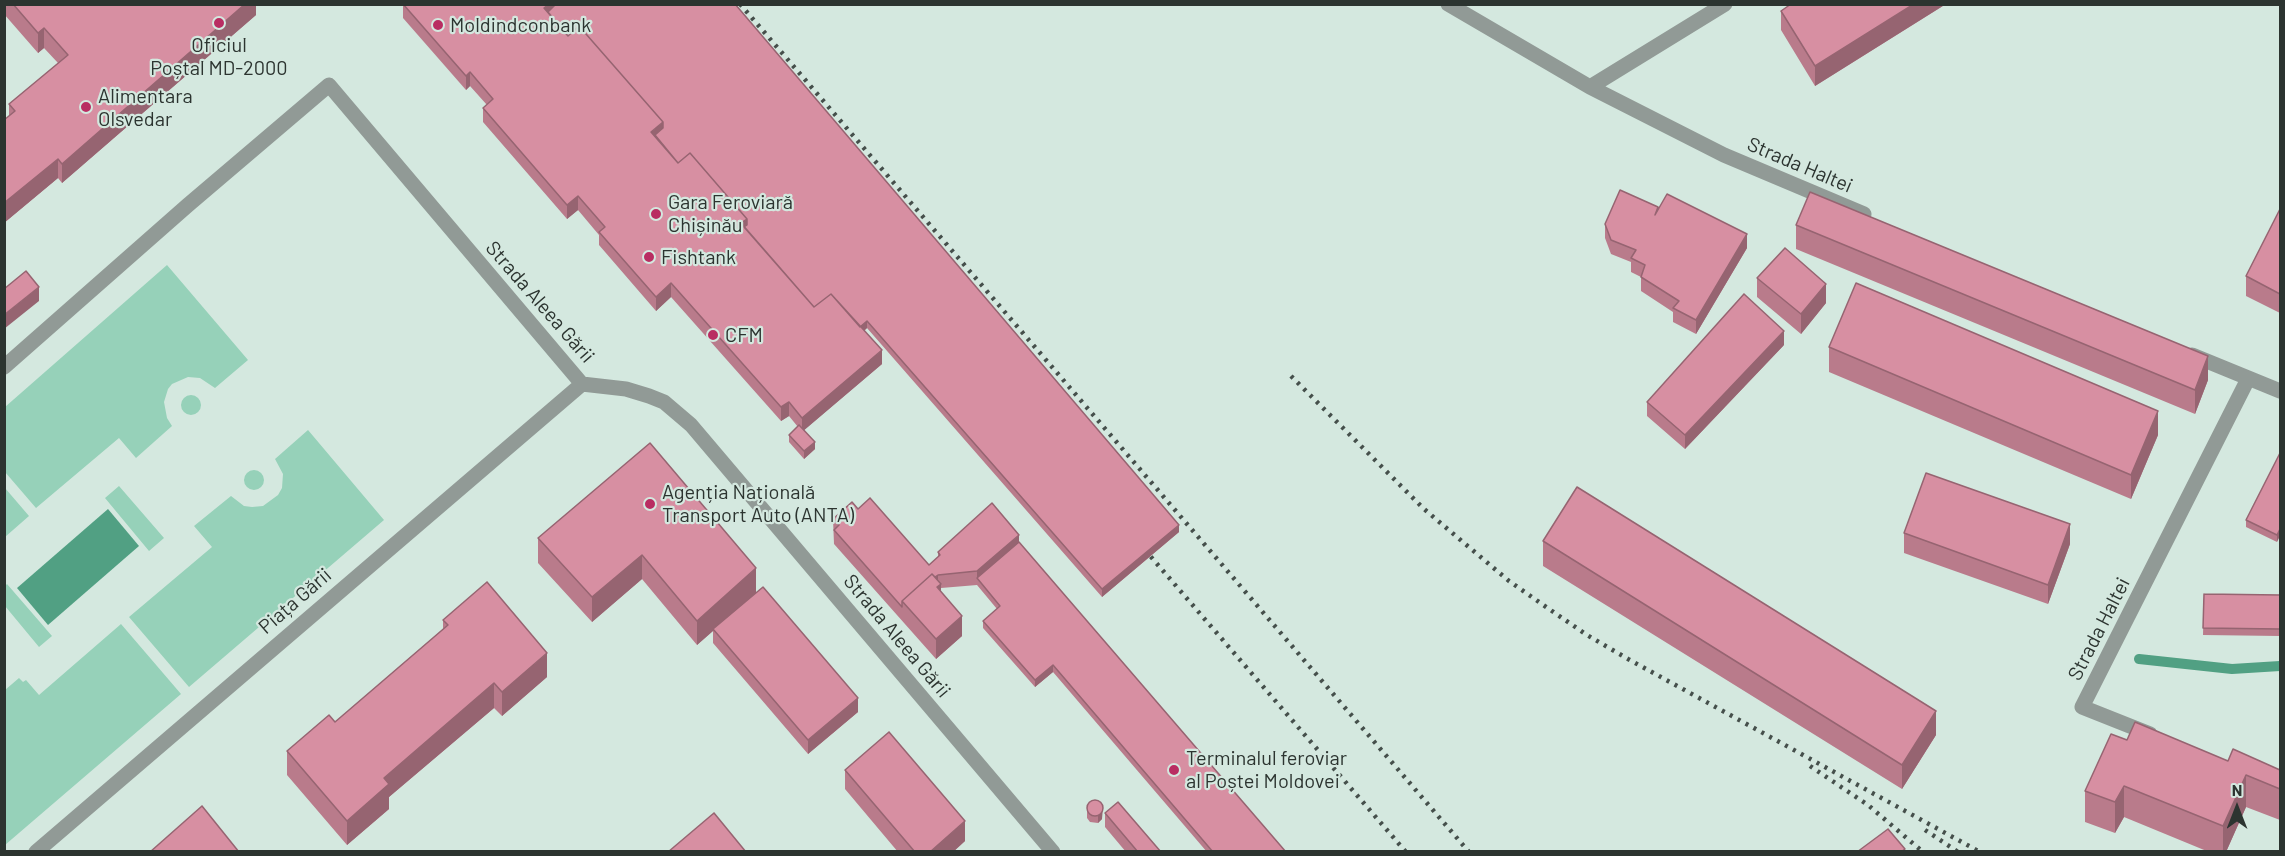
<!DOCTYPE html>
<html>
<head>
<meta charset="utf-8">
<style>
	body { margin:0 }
	#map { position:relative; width:2285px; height:856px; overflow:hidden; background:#d4e8df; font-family:Barlow,sans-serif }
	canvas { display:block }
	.frame { position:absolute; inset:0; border:6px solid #2c3430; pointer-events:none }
	.north { position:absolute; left:2207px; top:778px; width:60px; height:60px; -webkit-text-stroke:4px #d4e8df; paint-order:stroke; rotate:0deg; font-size:16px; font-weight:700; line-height:24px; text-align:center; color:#2c3430 }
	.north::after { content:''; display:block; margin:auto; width:21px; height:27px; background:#2c3430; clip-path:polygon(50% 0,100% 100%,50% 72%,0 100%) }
</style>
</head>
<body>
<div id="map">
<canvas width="2285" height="856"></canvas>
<div class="frame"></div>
<div class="north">N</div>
</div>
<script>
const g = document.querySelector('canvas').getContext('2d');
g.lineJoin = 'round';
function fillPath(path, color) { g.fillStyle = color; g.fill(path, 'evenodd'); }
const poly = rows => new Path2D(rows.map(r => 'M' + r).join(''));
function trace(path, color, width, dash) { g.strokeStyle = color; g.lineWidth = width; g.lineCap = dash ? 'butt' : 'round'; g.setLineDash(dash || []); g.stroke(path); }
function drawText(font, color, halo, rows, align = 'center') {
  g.font = font + ' Barlow,sans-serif'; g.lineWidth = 4.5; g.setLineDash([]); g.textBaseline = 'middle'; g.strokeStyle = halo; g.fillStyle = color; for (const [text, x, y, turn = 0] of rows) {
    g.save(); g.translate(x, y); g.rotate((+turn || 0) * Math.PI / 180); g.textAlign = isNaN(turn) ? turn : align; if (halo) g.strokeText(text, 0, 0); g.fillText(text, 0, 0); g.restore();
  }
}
fillPath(poly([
	[167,265,248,360,215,388,200,378,188,377,172,384,168,389,164,402,167,418,172,426,136,458,119,438,36,508,5,472,5,407],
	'181 405a10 10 0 1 1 20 0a10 10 0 1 1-20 0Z',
	[308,430,384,520,189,687,129,617,212,547,194,526,231,496,244,506,252,507,263,506,278,495,282,488,283,474,275,459],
	'244 480a10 10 0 1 1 20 0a10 10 0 1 1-20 0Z',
	[119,486,164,538,149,551,105,498],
	[5,488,29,516,5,537,4,537],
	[7,584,52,636,39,647,5,606,5,586],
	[121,624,181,694,5,845,5,690,19,678,23,682,26,680,39,695]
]), '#96d1b9');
fillPath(poly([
	[108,509,139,546,48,625,17,588]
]), '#51a083');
trace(poly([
	[2139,659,2232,669,2280,666]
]), '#51a083', 10);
trace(poly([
	[1448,4,1590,87,1724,155,1864,214],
	[1590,87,1725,4],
	[2192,355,2280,391],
	[4,367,188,205,329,85,582,384,626,389,649,396,664,402,691,425,1053,852],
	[2150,734,2082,707,2248,379],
	[36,852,582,384]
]), '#919a96', 15);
trace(poly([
	[740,4,1469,852],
	[1291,376,1424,509,1509,581,1549,609,1587,635,1628,659,1980,852],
	[1139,543,1406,852],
	[1810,766,1868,805,1923,852],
	[1925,830,1958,852]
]), '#454f4b', 4.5, [3, 6]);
fillPath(poly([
	[4,4,256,4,256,15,62,183,58,178,4,223,4,120,9,116,9,104,58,63,44,48,38,53,4,14],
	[403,4,1179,532,1102,597,867,328,864,331,882,364,804,430,815,449,804,459,789,442,789,435,798,427,789,416,781,421,671,297,656,311,599,245,599,235,578,210,567,219,483,122,483,108,487,105,470,86,466,90,403,18],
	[1791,4,1946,4,1815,86,1781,30,1781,11],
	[2280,209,2280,313,2246,296,2246,276],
	[1658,210,1747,248,1696,334,1673,322,1673,312,1641,291,1641,277,1631,272,1631,262,1611,254,1605,238,1605,224],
	[1796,225,2208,380,2195,414,1796,249],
	[1757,278,1826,303,1801,334,1757,297],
	[1784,345,1685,449,1647,416,1647,402],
	[1829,347,2158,435,2131,499,1829,372],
	[650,443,756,592,858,712,808,754,713,643,713,631,697,645,642,579,592,622,538,563,538,538],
	[2280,453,2277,542,2246,527,2246,520],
	[833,519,929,565,938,557,938,552,1019,542,1286,852,1207,852,1053,672,1035,687,983,628,983,621,997,609,977,585,941,588,941,592,962,636,936,659,834,544],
	[1904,533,2070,544,2048,604,1904,553],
	[1543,541,1936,735,1902,789,1543,566],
	[2204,594,2280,595,2280,636,2203,635],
	[443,620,547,677,502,716,494,708,389,797,389,809,347,845,287,775,287,751,335,722,443,629],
	[2127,740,2228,761,2280,770,2280,820,2246,807,2226,852,2209,852,2124,817,2115,833,2085,822,2085,791],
	[845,770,965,841,953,852,898,852,845,789],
	[1087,805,1102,819,1098,823,1090,822,1087,818],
	[1105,813,1161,852,1126,852,1105,827]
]), '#b97b8b');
fillPath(poly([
	[245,4,256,4,256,15,62,183,62,164],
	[549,4,556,4,548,19,544,8],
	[1914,4,1946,4,1815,86,1815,66],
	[44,28,44,48,38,53,38,33],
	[470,72,470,86,466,90,466,76],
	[663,122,663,135,655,142,651,132],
	[58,159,58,178,4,223,4,203],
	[578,196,578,210,567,219,567,205],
	[747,219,747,232,741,223],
	[1747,234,1747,248,1696,334,1696,320],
	[671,283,671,297,656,311,656,297],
	[1826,284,1826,303,1801,334,1801,314],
	[39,287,39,301,4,329,4,315],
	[867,321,867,328,857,337,857,330],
	[1784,331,1784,345,1685,449,1685,435],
	[882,350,882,364,802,432,802,418],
	[2208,356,2208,380,2195,414,2195,390],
	[789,402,789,416,781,421,781,407],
	[2158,411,2158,435,2131,499,2131,475],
	[815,442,815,449,804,459,804,451],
	[2070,524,2070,544,2048,604,2048,585],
	[1179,525,1179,532,1102,597,1102,589],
	[2280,529,2280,536,2277,542,2277,535],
	[1019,535,1019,549,977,578,977,571],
	[642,555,642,579,592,622,592,597],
	[756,568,756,593,697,645,697,621],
	[938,575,938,586,941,584,941,603,905,604],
	[962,616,962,636,936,659,936,639],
	[547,653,547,677,502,716,502,692],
	[1053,665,1053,672,1035,687,1035,680],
	[494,683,494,708,389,797,389,809,347,845,347,821,384,778],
	[858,698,858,712,808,754,808,740],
	[1936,711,1936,735,1902,789,1902,765],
	[2246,775,2246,807,2226,852,2223,852,2223,826],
	[2124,786,2124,817,2115,833,2115,802],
	[1103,807,1102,819,1098,823,1098,816],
	[965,821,965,841,953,852,930,852]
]), '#966471');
const building = poly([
	[13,4,245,4,62,164,58,159,4,203,4,120,15,111,9,104,68,55,44,28,38,33,13,4],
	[403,4,549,4,544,8,568,36,579,26,663,122,651,132,678,163,690,153,747,219,741,223,814,307,831,294,882,350,802,418,789,402,781,407,671,283,656,297,599,232,605,227,578,196,567,205,483,108,493,99,470,72,466,76,403,4],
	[556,4,735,4,1179,525,1102,589,867,321,860,327,831,294,814,307,744,227,747,225,747,219,690,153,678,163,655,135,663,128,663,122,579,26,568,36,548,12,556,4],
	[1791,4,1914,4,1815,66,1781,11,1791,4],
	[1620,190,1658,207,1655,215,1667,194,1747,234,1696,320,1673,308,1679,301,1641,277,1645,265,1631,258,1636,250,1611,240,1605,224,1620,190],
	[1810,192,2208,356,2195,390,1796,225,1810,192],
	[2280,209,2280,294,2246,276,2280,209],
	[1785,248,1826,284,1801,314,1757,278,1785,248],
	[26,271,39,287,4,315,4,289,26,271],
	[1856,283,2158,411,2131,475,1829,347,1856,283],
	[1744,294,1784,331,1685,435,1647,402,1744,294],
	[799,425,815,442,804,451,789,435,799,425],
	[650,443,756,568,697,621,642,555,592,597,538,538,650,443],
	[2280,453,2280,529,2277,535,2246,520,2280,453],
	[1926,473,2070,524,2048,585,1904,533,1926,473],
	[1577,487,1936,711,1902,765,1543,541,1577,487],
	[870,498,929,565,940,555,938,552,992,503,1019,535,977,571,938,575,935,577,932,574,902,601,902,607,834,530,839,525,833,519,852,502,858,509,870,498],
	[1019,542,1286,852,1213,852,1053,665,1035,680,983,621,1000,606,977,578,1019,542],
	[932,574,941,584,937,587,962,616,936,639,902,601,932,574],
	[487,582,547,653,502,692,494,683,384,778,389,784,347,821,287,751,329,715,335,722,448,625,443,620,487,582],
	[763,587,858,698,808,740,713,629,763,587],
	[2204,594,2280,595,2280,629,2203,628,2204,594],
	[2135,722,2228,761,2233,749,2280,770,2280,789,2246,775,2223,826,2124,786,2115,802,2085,791,2111,734,2127,740,2135,722],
	[889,732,965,821,930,852,915,852,845,770,889,732],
	'1087 808a8 8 0 1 1 16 0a8 8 0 1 1-16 0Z',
	[1118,802,1161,852,1138,852,1105,813,1118,802],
	[202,806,239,852,150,852,202,806],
	[714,813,746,852,668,852,714,813],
	[1888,829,1905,849,1901,852,1857,852,1888,829]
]);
fillPath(building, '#d78fa2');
trace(building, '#966471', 1.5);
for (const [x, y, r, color] of [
	[219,23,6,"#b92d62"],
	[438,25,6,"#b92d62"],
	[86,107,6,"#b92d62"],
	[656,214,6,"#b92d62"],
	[649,257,6,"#b92d62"],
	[713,335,6,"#b92d62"],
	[650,504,6,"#b92d62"],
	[1174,770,6,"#b92d62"]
]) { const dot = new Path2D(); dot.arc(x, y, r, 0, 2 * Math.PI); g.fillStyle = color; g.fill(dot); trace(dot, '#d4e8df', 2); }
drawText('20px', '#2c3430', '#d4e8df', [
	["Moldindconbank",450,25],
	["Oficiul",219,45,"center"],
	["Poștal MD-2000",219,68,"center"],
	["Alimentara",98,96],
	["Olsvedar",98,119],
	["Gara Feroviară",668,202],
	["Chișinău",668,225],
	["Fishtank",661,257],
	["CFM",725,335],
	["Agenția Națională",662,492],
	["Transport Auto (ANTA)",662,515],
	["Terminalul feroviar",1186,758],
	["al Poștei Moldovei",1186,781]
], 'left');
drawText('20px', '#2c3430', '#d4e8df', [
	["Strada Haltei",1800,165,23],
	["Strada Aleea Gării",540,302,49],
	["Piața Gării",295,601,-41],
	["Strada Haltei",2099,629,-63],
	["Strada Aleea Gării",897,636,50]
]);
</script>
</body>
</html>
